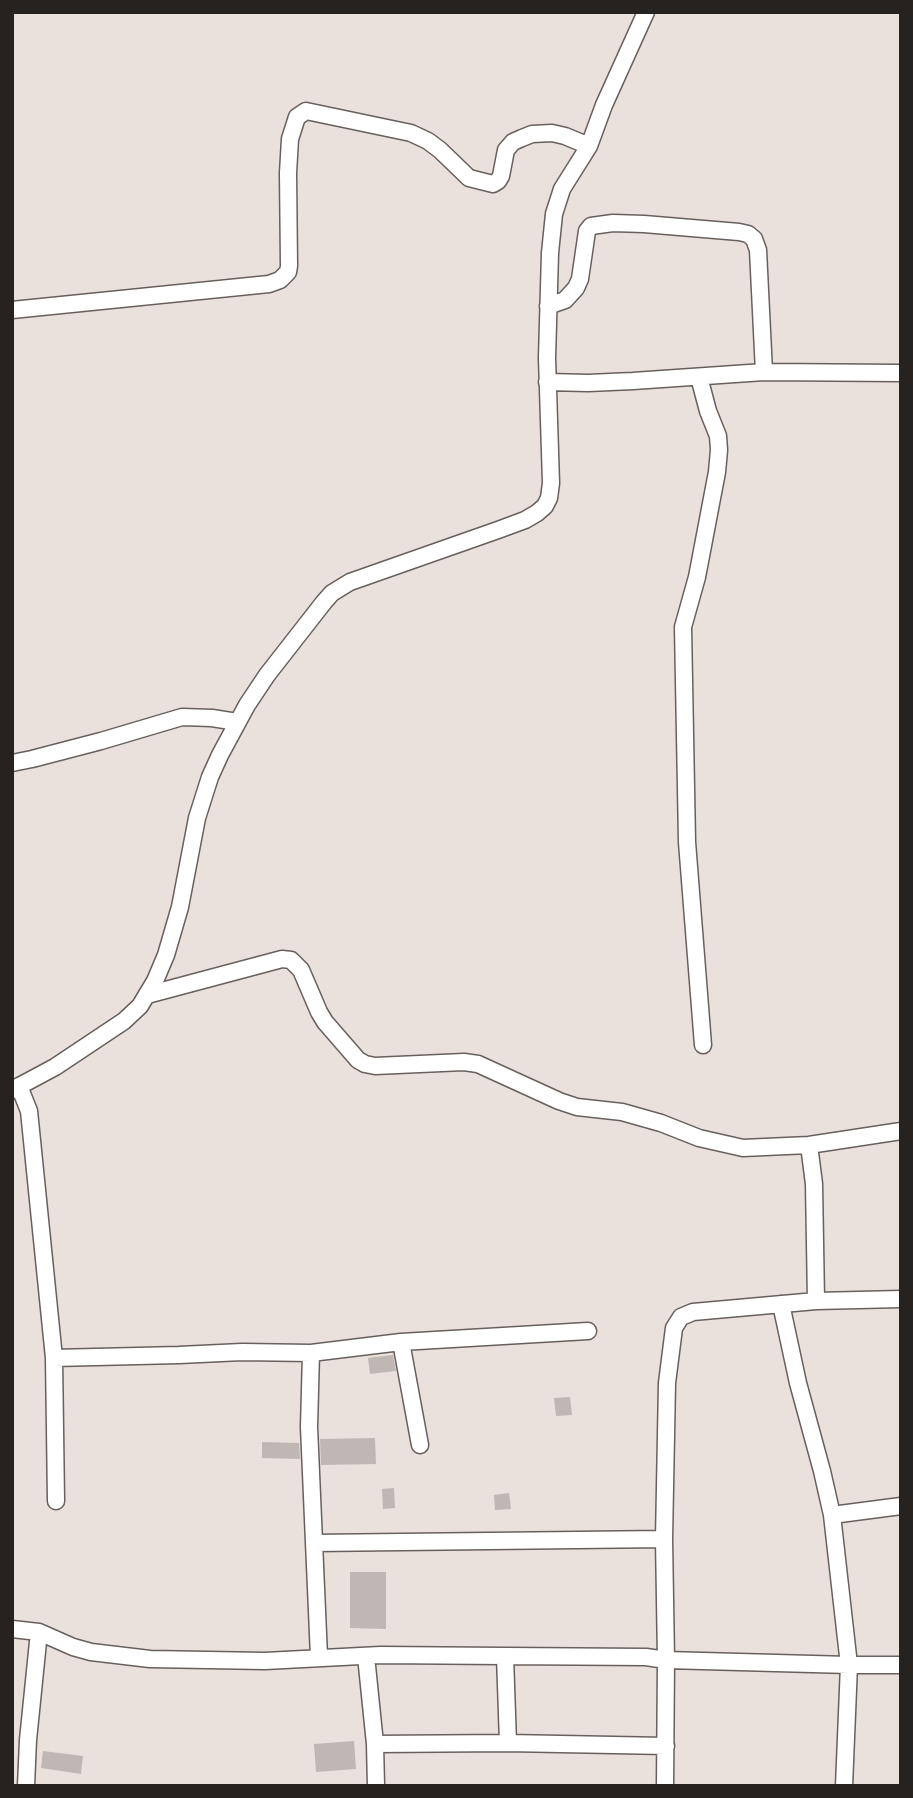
<!DOCTYPE html>
<html>
<head>
<meta charset="utf-8">
<style>
	body { margin:0 }
	#map { position:relative; width:913px; height:1798px; overflow:hidden; background:#eae1dd; font-family:"PT Serif",serif }
	canvas { display:block }
	.frame { position:absolute; inset:0; border:14px solid #252220; pointer-events:none }
</style>
</head>
<body>
<div id="map">
<canvas width="913" height="1798"></canvas>
<div class="frame"></div>
</div>
<script>
const g = document.querySelector('canvas').getContext('2d');
g.lineJoin = 'round';
function fillPath(path, color) { g.fillStyle = color; g.fill(path, 'evenodd'); }
const poly = rows => new Path2D(rows.map(r => 'M' + r).join(''));
function trace(path, color, width, dash) { g.strokeStyle = color; g.lineWidth = width; g.lineCap = dash ? 'butt' : 'round'; g.setLineDash(dash || []); g.stroke(path); }
fillPath(poly([
	[393,1355,396,1371,370,1374,368,1358],
	[570,1397,572,1415,556,1416,554,1398],
	[375,1438,376,1464,321,1465,320,1439],
	[262,1442,299,1443,300,1459,262,1458],
	[394,1488,395,1508,383,1509,382,1489],
	[509,1493,511,1509,495,1510,494,1495],
	[350,1572,386,1572,386,1629,350,1628],
	[354,1741,356,1769,316,1772,314,1744],
	[43,1751,83,1756,81,1774,41,1768]
]), '#bfb7b3');
const minor = poly([
	[548,306,565,300,576,288,580,279,587,231,591,226,613,223,644,224,739,232,748,234,754,239,758,250,764,372],
	[12,310,269,284,280,280,288,272,289,266,288,173,290,139,297,117,306,111,411,133,428,141,440,150,469,178,493,184,498,181,501,176,506,150,513,142,522,138,532,134,552,133,565,136,589,146],
	[699,377,708,411,718,436,719,450,717,472,697,577,683,627,687,842,703,1045],
	[547,382,588,383,633,381,764,372,901,373],
	[12,763,32,759,101,741,182,717,212,718,237,722],
	[147,995,282,959,291,960,301,970,319,1012,325,1022,358,1060,365,1064,375,1066,464,1062,478,1064,559,1101,577,1107,622,1112,661,1123,699,1138,743,1148,809,1145,901,1131],
	[19,1086,29,1111,54,1358,56,1501],
	[12,1090,55,1067,124,1021,140,1006,155,981,166,955,180,907,197,818,210,777,220,755,247,705,267,675,324,602,332,593,350,582,498,530,525,520,537,513,545,506,549,498,551,483,547,358,550,253,554,214,562,189,589,146,604,105,646,12],
	[809,1145,814,1184,816,1301],
	[781,1304,798,1383,822,1471,832,1515,849,1665,844,1786],
	[401,1342,420,1445],
	[311,1353,309,1427,319,1657],
	[54,1358,179,1355,242,1352,311,1353,401,1342,588,1331],
	[832,1515,901,1506],
	[314,1543,664,1539],
	[12,1629,39,1632,73,1647,91,1652,150,1659,265,1661,380,1655,505,1656,646,1657,666,1660,849,1665,901,1665],
	[366,1656,375,1744,376,1786],
	[505,1656,508,1743],
	[375,1744,508,1743,666,1746],
	[26,1786,28,1740,39,1632],
	[665,1786,666,1660,664,1539,667,1383,674,1328,681,1317,693,1312,816,1301,901,1299]
]);
trace(minor, '#67605c', 19);
trace(minor, '#fff', 16);
</script>
</body>
</html>
